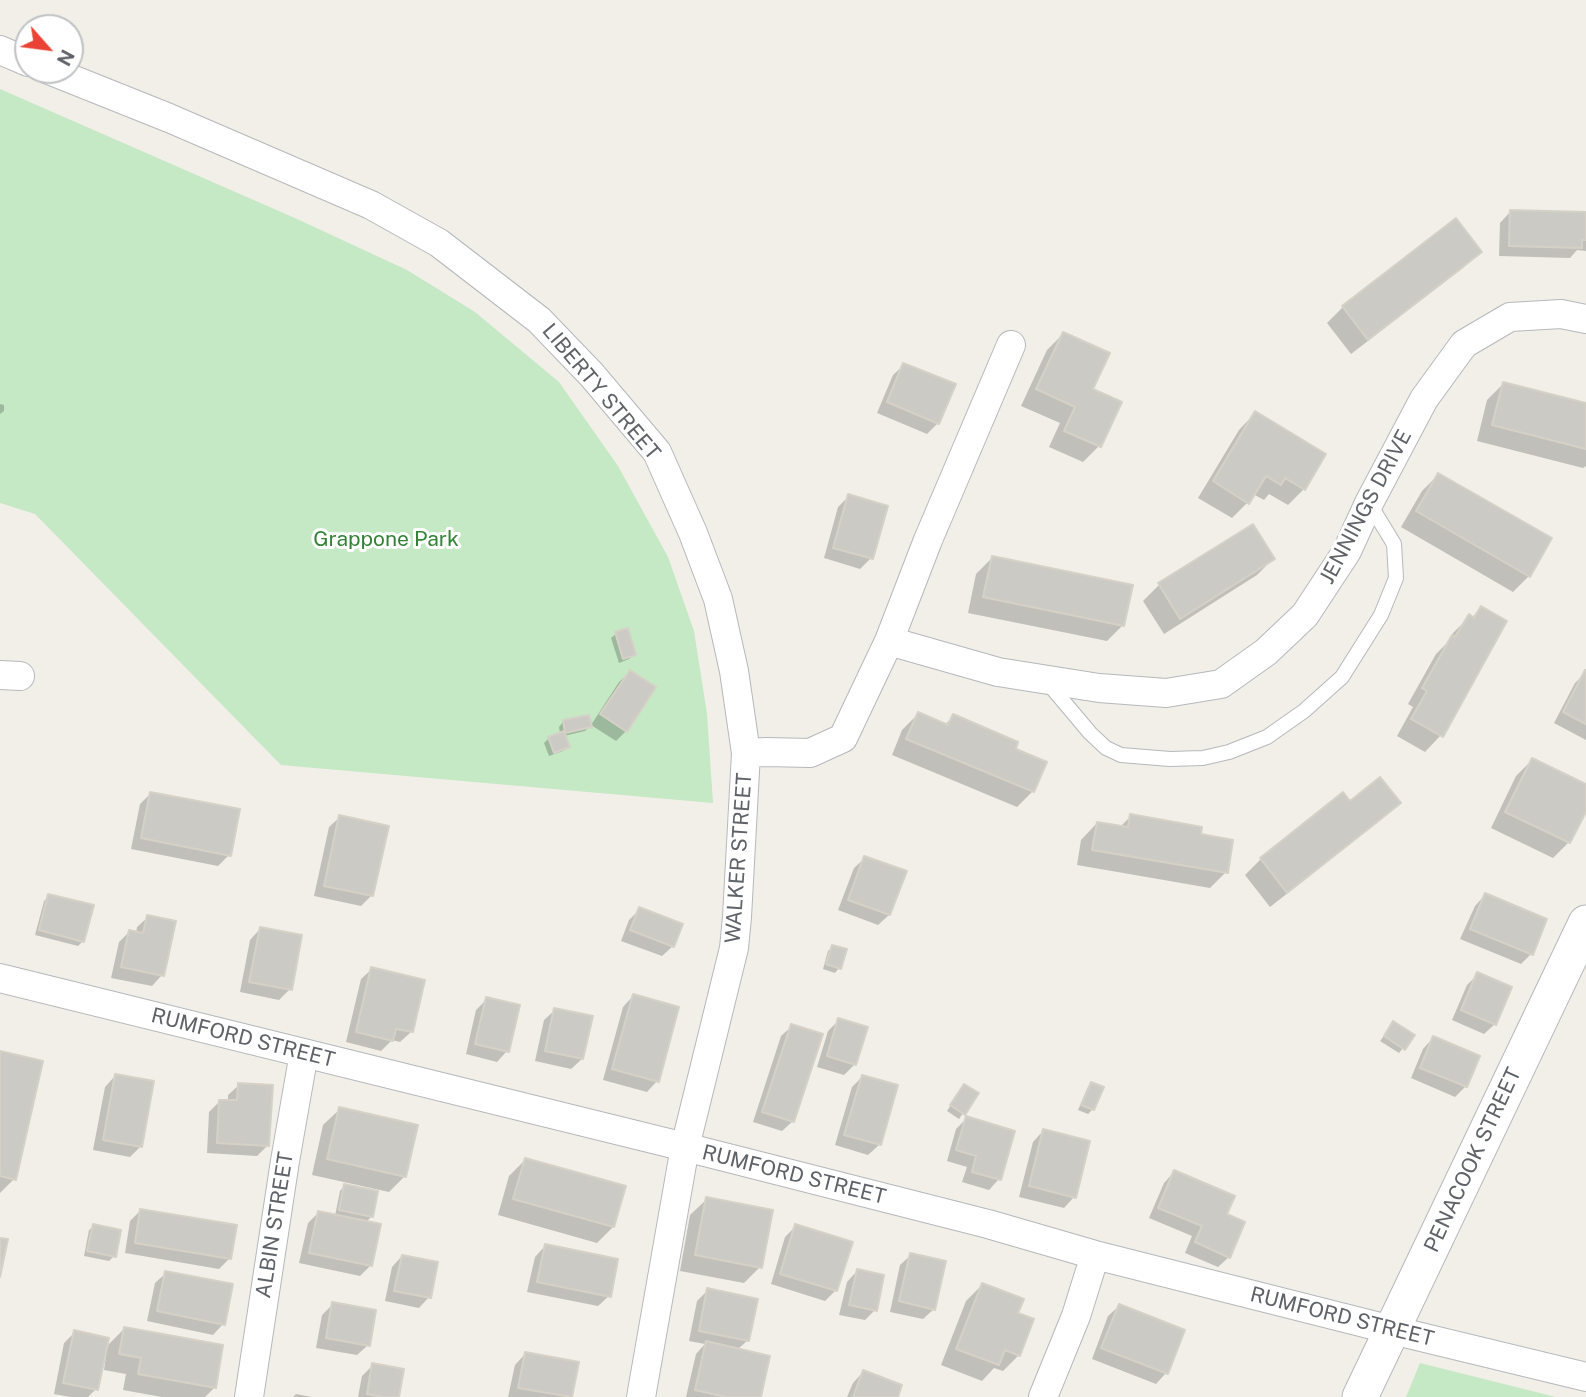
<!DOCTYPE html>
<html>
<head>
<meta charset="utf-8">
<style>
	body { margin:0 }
	#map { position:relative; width:1586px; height:1397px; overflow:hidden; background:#f1efe8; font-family:"Public Sans",sans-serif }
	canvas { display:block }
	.north { position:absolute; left:14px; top:14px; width:70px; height:70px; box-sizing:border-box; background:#fff; border:2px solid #bfc1c3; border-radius:50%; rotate:118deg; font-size:19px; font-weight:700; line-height:28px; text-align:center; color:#5f6368 }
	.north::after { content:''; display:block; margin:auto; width:24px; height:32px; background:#ea4335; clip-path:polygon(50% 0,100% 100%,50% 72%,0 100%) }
</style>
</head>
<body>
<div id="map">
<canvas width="1586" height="1397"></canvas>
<div class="north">N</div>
</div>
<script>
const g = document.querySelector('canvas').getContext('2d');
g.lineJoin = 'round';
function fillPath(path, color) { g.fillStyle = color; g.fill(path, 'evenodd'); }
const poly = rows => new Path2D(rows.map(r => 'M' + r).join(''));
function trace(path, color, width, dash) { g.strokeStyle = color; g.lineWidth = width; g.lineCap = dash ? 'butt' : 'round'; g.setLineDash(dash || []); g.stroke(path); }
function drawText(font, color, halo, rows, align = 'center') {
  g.font = font + ' "Public Sans",sans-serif'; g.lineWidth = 6; g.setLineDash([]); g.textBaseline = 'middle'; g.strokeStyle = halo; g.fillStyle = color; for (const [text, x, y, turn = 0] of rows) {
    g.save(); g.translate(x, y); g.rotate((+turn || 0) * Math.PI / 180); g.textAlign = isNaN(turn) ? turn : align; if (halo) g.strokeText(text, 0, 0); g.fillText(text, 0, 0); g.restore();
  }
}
fillPath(poly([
	[0,89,297,219,407,270,475,312,559,382,618,466,668,557,694,631,707,714,713,803,281,765,35,514,0,503],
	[1420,1363,1556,1397,1406,1397]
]), '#c5e8c5');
fillPath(poly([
	[1510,212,1586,214,1586,251,1577,250,1570,258,1499,256,1500,223],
	[1479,252,1463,268,1351,354,1327,323,1343,307],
	[1063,334,1091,390,1119,403,1099,446,1083,462,1049,447,1060,423,1021,406,1047,350],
	[904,365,938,423,927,434,877,413,893,375],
	[1503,384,1586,405,1586,466,1583,468,1477,441,1487,400],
	[0,404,4,405,4,411,0,414],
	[1255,413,1304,489,1288,505,1269,494,1264,500,1253,494,1248,502,1232,518,1198,498,1239,430],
	[1438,475,1529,576,1513,592,1401,527,1422,491],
	[849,496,871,558,860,569,824,558,838,507],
	[992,558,1123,625,1107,641,968,613,976,574],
	[1273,559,1257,575,1164,634,1143,601,1159,585],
	[1481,609,1441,735,1425,752,1397,736,1413,707,1408,704,1436,654,1447,643,1453,633,1469,617,1471,618],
	[616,634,634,654,629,659,619,663,611,638],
	[630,672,626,731,616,741,591,725,619,682],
	[1586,672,1586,740,1554,723,1575,683],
	[918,714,945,725,953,716,1033,791,1017,807,892,755,902,730],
	[563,722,590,726,585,731,564,736,568,747,563,751,549,756,544,743,549,738,560,734,559,727],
	[1532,760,1586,786,1586,808,1569,842,1553,858,1491,828,1516,776],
	[150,794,229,855,218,866,131,849,140,804],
	[1349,803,1398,803,1382,819,1270,907,1245,875,1261,859],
	[1131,816,1226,872,1210,888,1077,865,1081,840,1097,823,1120,827],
	[340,817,371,896,361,906,314,896,329,827],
	[865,858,889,915,878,925,838,910,854,868],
	[1485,895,1531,954,1521,964,1460,939,1475,906],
	[49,896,83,941,78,946,35,935,44,901],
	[640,909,673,946,662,956,621,941,629,920],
	[148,917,162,975,152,986,111,978,119,942,129,932,136,933,137,927],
	[260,929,290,989,279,1000,240,992,250,940],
	[833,947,839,968,835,973,823,969,828,951],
	[372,969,411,1032,400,1042,392,1040,381,1051,346,1042,361,979],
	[1478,974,1495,1024,1484,1034,1452,1020,1467,985],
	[633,996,657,1081,647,1092,603,1080,623,1007],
	[487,999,507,1051,497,1062,466,1054,476,1010],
	[555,1010,582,1059,571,1069,535,1061,544,1020],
	[839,1020,855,1064,844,1075,817,1067,828,1031],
	[1394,1023,1403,1048,1399,1053,1380,1041],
	[792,1026,793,1121,782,1131,753,1122,781,1036],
	[1433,1038,1466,1086,1455,1097,1411,1078,1423,1049],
	[0,1053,14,1179,0,1193],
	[115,1076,141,1146,130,1157,93,1150,105,1087],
	[862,1077,895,1086,879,1145,868,1155,835,1145,852,1087],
	[1091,1084,1093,1109,1088,1114,1078,1110,1087,1089],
	[239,1085,268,1145,257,1156,207,1153,209,1112,220,1101,228,1102,228,1095],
	[960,1091,976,1094,959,1119,947,1111],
	[340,1109,405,1176,389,1192,312,1175,323,1125],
	[967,1118,999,1179,989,1190,962,1182,967,1167,947,1161,956,1129],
	[1043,1131,1074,1197,1064,1208,1019,1197,1033,1142],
	[525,1160,613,1227,597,1243,498,1215,509,1176],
	[1174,1172,1224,1215,1229,1257,1218,1267,1185,1253,1192,1236,1149,1218,1164,1183],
	[344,1186,372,1216,365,1223,371,1265,360,1276,299,1263,308,1223,318,1213,335,1216,340,1191],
	[707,1199,760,1267,744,1283,680,1271,690,1215],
	[141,1210,230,1258,219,1269,125,1253,130,1221],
	[94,1226,114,1256,109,1261,84,1256,89,1230],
	[796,1226,836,1290,825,1301,771,1284,785,1237],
	[545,1246,609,1296,598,1306,527,1292,535,1257],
	[911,1255,934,1309,923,1319,890,1312,900,1265],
	[402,1256,429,1297,419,1308,385,1301,392,1267],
	[857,1271,875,1310,865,1320,839,1315,847,1282],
	[166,1273,223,1324,213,1335,147,1321,155,1283],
	[982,1285,1016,1314,1019,1355,1003,1371,994,1368,982,1381,941,1365,966,1301],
	[708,1290,748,1340,737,1350,759,1397,686,1397,696,1354,705,1344,689,1341,697,1301],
	[333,1304,368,1345,357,1355,316,1348,322,1315],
	[1119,1306,1166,1373,1156,1384,1092,1359,1108,1316],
	[124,1329,214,1388,205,1397,162,1397,123,1390,126,1374,104,1370,106,1356,103,1355,96,1389,88,1397,70,1397,54,1394,64,1343,75,1332,105,1348],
	[525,1354,571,1397,508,1397,515,1365],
	[373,1365,397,1397,358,1397,362,1376],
	[863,1372,896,1397,847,1397,853,1383],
	[296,1394,312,1397,293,1397]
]), '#0003');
const building = poly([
	[1510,210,1586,212,1586,240,1582,240,1582,248,1509,246,1510,210],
	[1456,218,1482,252,1368,340,1342,306,1456,218],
	[1063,332,1110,353,1093,389,1122,402,1101,447,1064,431,1075,407,1036,389,1063,332],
	[903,363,956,384,939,424,887,402,903,363],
	[1503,382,1586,403,1586,449,1492,425,1503,382],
	[1255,411,1326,454,1305,490,1285,478,1281,485,1266,476,1249,504,1213,481,1255,411],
	[1438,473,1552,538,1530,577,1416,511,1438,473],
	[848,494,888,506,873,559,833,548,848,494],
	[1253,524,1275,559,1180,619,1158,583,1253,524],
	[992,556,1133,585,1124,626,983,597,992,556],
	[1481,606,1507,621,1443,737,1411,719,1427,691,1422,688,1452,635,1455,637,1469,614,1474,618,1481,606],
	[628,628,636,655,623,659,615,632,628,628],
	[630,670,656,687,627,732,600,714,630,670],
	[1585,670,1586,670,1586,724,1563,712,1585,670],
	[918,712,948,725,953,714,1018,742,1016,749,1047,762,1034,792,906,739,918,712],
	[589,715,592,727,565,733,563,720,589,715],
	[564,731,570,747,554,753,548,737,564,731],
	[1532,758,1586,784,1586,812,1570,843,1505,812,1532,758],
	[1380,777,1401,803,1287,893,1260,858,1343,792,1350,801,1380,777],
	[150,792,240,809,231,856,141,838,150,792],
	[1130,814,1202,827,1201,834,1233,840,1228,873,1092,850,1097,822,1128,827,1130,814],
	[339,815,389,826,373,896,324,886,339,815],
	[864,856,907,871,890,915,848,900,864,856],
	[1485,893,1547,919,1533,955,1470,929,1485,893],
	[48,894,94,905,84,942,39,930,48,894],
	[639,907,683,924,674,947,630,930,639,907],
	[147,915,176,921,164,976,121,967,129,930,143,933,147,915],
	[260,927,302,935,292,990,249,982,260,927],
	[832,945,847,949,841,969,826,964,832,945],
	[371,967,425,980,413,1032,396,1029,393,1041,356,1032,371,967],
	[1477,972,1512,987,1496,1025,1461,1010,1477,972],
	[633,994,679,1007,659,1082,612,1069,633,994],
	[486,997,520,1005,509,1052,475,1044,486,997],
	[554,1008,593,1016,583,1059,545,1051,554,1008],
	[838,1018,868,1027,856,1065,827,1056,838,1018],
	[1393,1021,1415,1035,1405,1050,1384,1036,1393,1021],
	[791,1024,823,1034,794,1122,762,1112,791,1024],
	[1433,1036,1480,1056,1467,1087,1420,1068,1433,1036],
	[0,1051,43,1061,16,1180,0,1176,0,1051],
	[115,1074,154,1081,142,1147,103,1140,115,1074],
	[862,1075,898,1085,881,1145,844,1135,862,1075],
	[1091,1082,1104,1087,1094,1110,1081,1105,1091,1082],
	[238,1083,273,1085,269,1146,217,1143,219,1100,237,1100,238,1083],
	[964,1084,979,1093,965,1115,950,1105,964,1084],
	[339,1107,418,1125,406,1177,327,1159,339,1107],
	[966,1116,1015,1131,1001,1180,972,1172,976,1156,956,1150,966,1116],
	[1043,1129,1090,1141,1076,1198,1029,1186,1043,1129],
	[525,1158,626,1186,614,1227,513,1199,525,1158],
	[1174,1170,1235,1196,1227,1214,1245,1222,1230,1258,1195,1242,1202,1226,1158,1208,1174,1170],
	[344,1184,378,1191,373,1217,339,1210,344,1184],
	[706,1197,773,1210,762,1268,695,1255,706,1197],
	[140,1209,237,1225,231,1259,135,1243,140,1209],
	[318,1211,381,1224,372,1266,309,1253,318,1211],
	[93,1224,121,1230,116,1257,87,1251,93,1224],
	[795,1224,853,1242,837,1291,780,1274,795,1224],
	[0,1238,8,1239,0,1277,0,1238],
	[545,1244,618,1259,611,1297,537,1282,545,1244],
	[910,1253,946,1261,935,1310,899,1301,910,1253],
	[402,1255,438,1262,431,1298,394,1291,402,1255],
	[857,1269,884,1275,877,1311,849,1305,857,1269],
	[165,1271,233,1284,225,1325,157,1311,165,1271],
	[982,1283,1024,1299,1018,1313,1034,1319,1020,1356,1005,1350,999,1365,956,1349,982,1283],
	[707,1288,758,1299,749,1341,699,1331,707,1288],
	[332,1302,376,1310,370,1346,326,1338,332,1302],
	[1119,1304,1185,1330,1168,1374,1101,1348,1119,1304],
	[124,1327,223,1345,216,1388,138,1374,141,1358,119,1354,124,1327],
	[74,1330,109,1338,98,1390,63,1383,74,1330],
	[706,1341,770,1356,761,1397,726,1397,695,1390,706,1341],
	[525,1352,579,1362,572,1397,518,1388,525,1352],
	[372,1363,404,1369,399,1397,383,1397,367,1394,372,1363],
	[863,1370,902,1385,898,1397,853,1397,863,1370]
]);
fillPath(building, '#cccac5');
trace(building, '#d6d1c6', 2);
const service = poly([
	[1048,683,1090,733,1106,748,1121,755,1170,759,1203,758,1229,752,1267,737,1304,711,1342,677,1381,615,1396,578,1394,544,1369,503]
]);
const minor = poly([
	[0,50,28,62],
	[49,70,169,118,371,205,439,243,539,320,591,374,657,452,693,533,718,599,734,671,746,753,737,917,734,948,685,1147,641,1397],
	[889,641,998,672,1099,688,1166,693,1221,684,1266,652,1305,615,1347,551,1369,503,1424,399,1464,344,1510,317,1561,314,1586,319],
	[0,675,20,676],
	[746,753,766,752,810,753,843,738,889,641,928,540,1011,345],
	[0,978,685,1147,988,1224,1095,1255,1392,1330,1586,1377],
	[249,1397,285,1161,304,1053],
	[1043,1397,1076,1316,1095,1255]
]);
const tertiary = poly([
	[1360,1397,1586,923]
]);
trace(service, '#b5b8bc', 16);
trace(minor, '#b5b8bc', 30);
trace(tertiary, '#b5b8bc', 37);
trace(service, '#fff', 14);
trace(minor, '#fff', 28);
trace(tertiary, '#fff', 35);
drawText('21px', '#5f6368', '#fff', [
	["LIBERTY STREET",601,392,50],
	["JENNINGS DRIVE",1366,507,-62],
	["WALKER STREET",739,858,-86],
	["RUMFORD STREET",243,1038,14],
	["PENACOOK STREET",1473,1160,-65],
	["RUMFORD STREET",794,1175,14],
	["ALBIN STREET",275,1225,-81],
	["RUMFORD STREET",1342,1317,14]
]);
drawText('21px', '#348238', '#fff', [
	["Grappone Park",386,540]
]);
</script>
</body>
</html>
